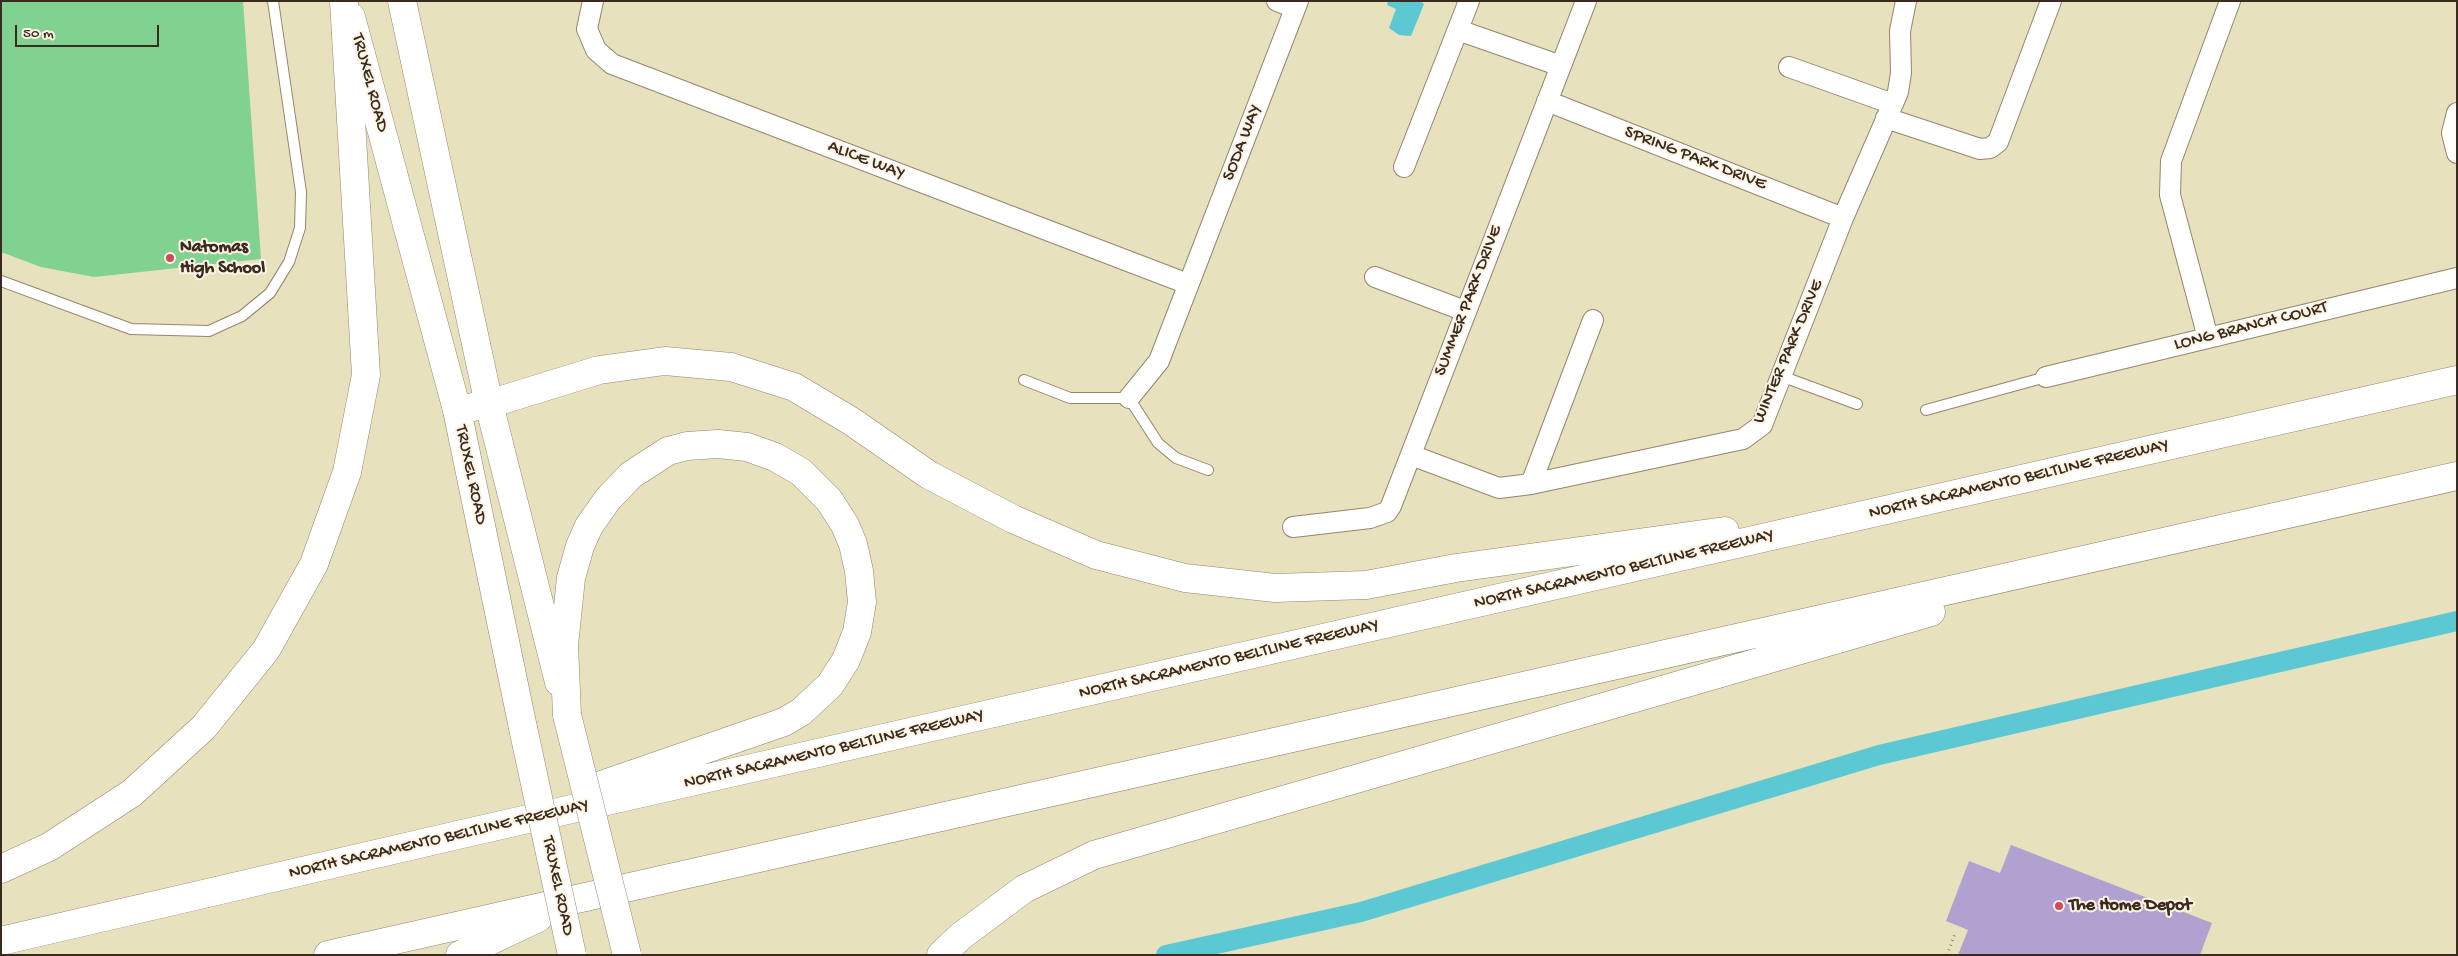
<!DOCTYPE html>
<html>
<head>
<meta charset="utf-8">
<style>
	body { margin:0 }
	#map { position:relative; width:2458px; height:956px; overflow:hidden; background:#e8e1be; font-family:"Gochi Hand",sans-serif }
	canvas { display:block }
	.frame { position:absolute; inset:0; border:2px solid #3b2a1e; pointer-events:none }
	.scale { position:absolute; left:15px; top:25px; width:144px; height:22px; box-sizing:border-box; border:2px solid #3b2a1e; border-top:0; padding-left:6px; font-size:15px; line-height:18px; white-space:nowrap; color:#3b2a1e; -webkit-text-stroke:4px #fcf5e5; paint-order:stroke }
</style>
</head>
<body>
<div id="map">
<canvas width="2458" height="956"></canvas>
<div class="frame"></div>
<div class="scale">50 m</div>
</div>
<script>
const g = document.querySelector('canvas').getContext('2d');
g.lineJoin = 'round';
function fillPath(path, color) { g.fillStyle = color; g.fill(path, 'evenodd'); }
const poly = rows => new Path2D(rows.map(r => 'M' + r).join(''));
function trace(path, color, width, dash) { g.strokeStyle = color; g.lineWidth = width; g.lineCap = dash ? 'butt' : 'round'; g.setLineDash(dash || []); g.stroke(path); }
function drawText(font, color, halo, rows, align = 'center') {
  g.font = font + ' "Gochi Hand",sans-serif'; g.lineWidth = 4; g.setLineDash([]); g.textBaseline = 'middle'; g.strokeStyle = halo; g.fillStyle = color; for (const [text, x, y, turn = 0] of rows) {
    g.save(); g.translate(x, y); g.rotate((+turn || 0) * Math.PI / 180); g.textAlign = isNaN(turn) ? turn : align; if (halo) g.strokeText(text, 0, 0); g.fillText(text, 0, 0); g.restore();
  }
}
fillPath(poly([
	[1,1,243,1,261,259,94,277,41,267,1,252]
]), '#81d191');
fillPath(poly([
	[1388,1,1420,1,1424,4,1411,36,1399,35,1389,28,1396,9,1387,5]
]), '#5cc8d4');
trace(poly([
	[1166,955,1361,912,1879,755,2457,621]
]), '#5cc8d4', 20);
fillPath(poly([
	[2011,845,2212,923,2200,955,1958,955,1968,930,1946,921,1969,861,2000,873]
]), '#b0a1d0');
const lane = poly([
	[1,281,131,329,209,331,242,316,270,293,289,262,300,228,301,192,273,1],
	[1781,376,1857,404],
	[1024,380,1070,398,1129,398,1158,443,1176,458,1208,470],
	[1926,410,2046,377]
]);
const street = poly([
	[593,1,587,29,596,50,612,64,1188,284],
	[1277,1,1295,8],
	[1458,30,1561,66],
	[1789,67,1893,104],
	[1547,101,1843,218],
	[2457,113,2452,133,2457,153],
	[1886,118,1980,149,1990,148,1998,142,2051,1],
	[1404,167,1469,1],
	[1375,277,1465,311],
	[1593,320,1531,484,1743,439,1762,425,1843,218,1898,92,1901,73,1900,31,1906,1],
	[2208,338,2170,195,2171,161,2230,1],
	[2046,377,2457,278],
	[1129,398,1159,361,1298,1],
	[1411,455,1499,488,1531,484],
	[1293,527,1370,518,1387,512,1391,506,1586,1]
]);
const secondary = poly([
	[402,1,489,404,559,682],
	[351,17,457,410,523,728]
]);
const highway = poly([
	[457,410,489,404,599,370,665,361,731,367,794,387,851,421,929,475,1013,519,1096,555,1185,578,1275,588,1366,585,1456,568,1725,531],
	[567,715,564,645,571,578,580,546,589,526,608,499,631,475,668,451,687,446,718,444,747,447,775,457,801,472,829,500,845,525,853,544,859,571,862,602,857,632,846,660,830,685,801,712,784,722,590,789],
	[1,869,49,847,132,793,204,727,266,650,314,564,347,472,366,375,344,1],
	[1,941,462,834,2457,380],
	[328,955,2457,476],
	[460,955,538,918],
	[941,955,961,936,1024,889,1094,855,1931,612]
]);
trace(lane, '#92866e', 12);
trace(street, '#92866e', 22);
trace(secondary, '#92866e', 29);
trace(highway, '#92866e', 29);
trace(poly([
	[1947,955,1955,934]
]), '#92866e', 3, [1, 4]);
trace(lane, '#fff', 10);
trace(street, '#fff', 20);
trace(secondary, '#fff', 28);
trace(highway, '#fff', 28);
const secondaryBridge = poly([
	[567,715,627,955],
	[523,728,572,955]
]);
trace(secondaryBridge, '#92866e', 29, []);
trace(secondaryBridge, '#fff', 28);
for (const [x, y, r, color] of [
	[170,258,5,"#d1495b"],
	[2059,906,5,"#d1495b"]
]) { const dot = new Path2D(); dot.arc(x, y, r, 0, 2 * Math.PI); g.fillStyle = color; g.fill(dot); trace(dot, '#fcf5e5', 2); }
drawText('18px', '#3b2a1e', '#fcf5e5', [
	["TRUXEL ROAD",369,83,75],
	["SODA WAY",1243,143,-69],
	["SPRING PARK DRIVE",1695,159,21],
	["ALICE WAY",866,161,21],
	["SUMMER PARK DRIVE",1469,301,-69],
	["LONG BRANCH COURT",2251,327,-14],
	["WINTER PARK DRIVE",1789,352,-67],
	["TRUXEL ROAD",470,475,78],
	["NORTH SACRAMENTO BELTLINE FREEWAY",2019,480,-13],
	["NORTH SACRAMENTO BELTLINE FREEWAY",1624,570,-13],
	["NORTH SACRAMENTO BELTLINE FREEWAY",1229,660,-13],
	["NORTH SACRAMENTO BELTLINE FREEWAY",834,750,-13],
	["NORTH SACRAMENTO BELTLINE FREEWAY",439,840,-13],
	["TRUXEL ROAD",557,886,78]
]);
drawText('bold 18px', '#3b2a1e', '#fcf5e5', [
	["Natomas",180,248],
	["High School",180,269],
	["The Home Depot",2069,906]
], 'left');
</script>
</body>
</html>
